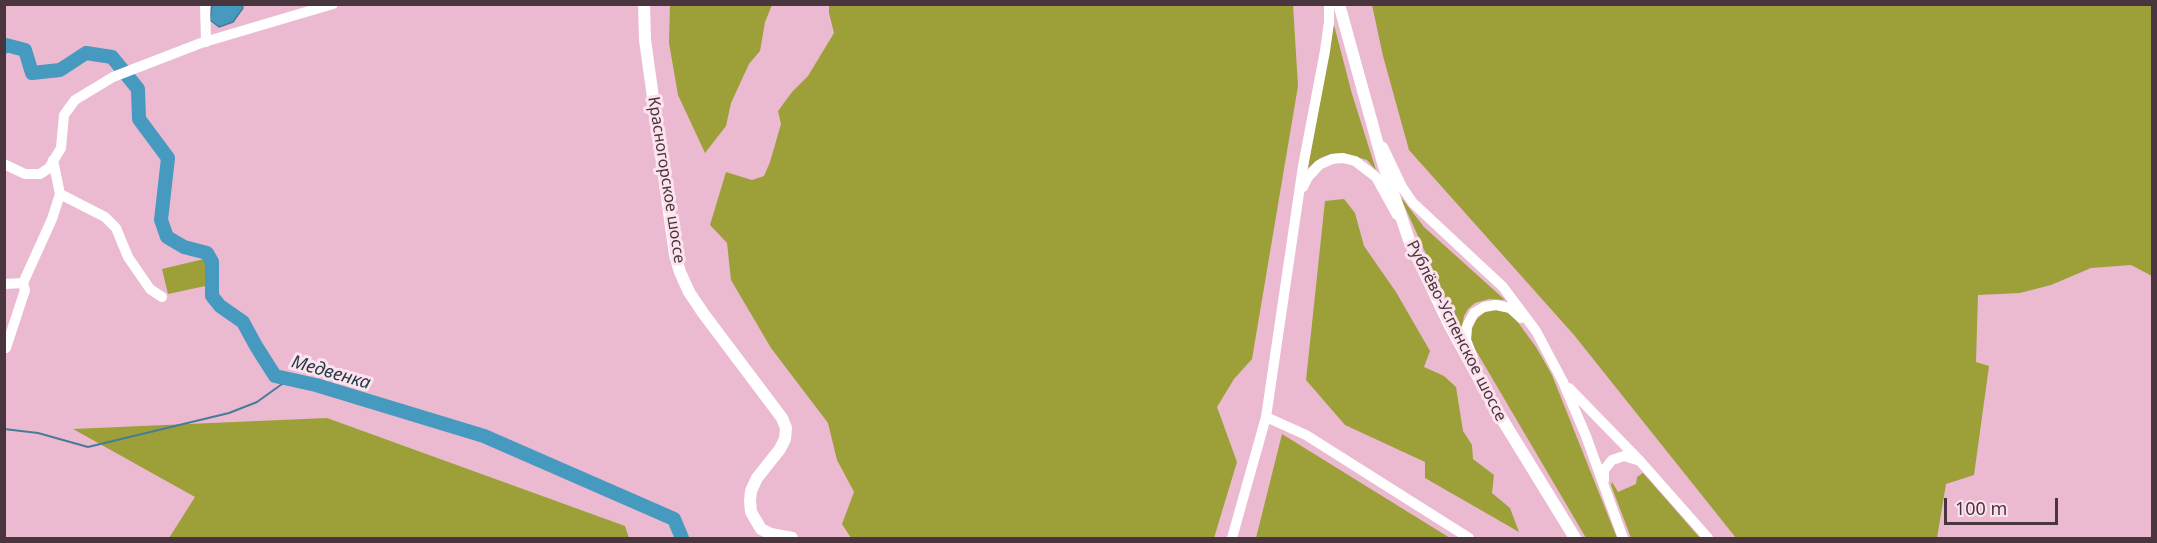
<!DOCTYPE html>
<html>
<head>
<meta charset="utf-8">
<style>
	body { margin:0 }
	#map { position:relative; width:2157px; height:543px; overflow:hidden; background:#ebbad0; font-family:"Noto Sans",sans-serif }
	canvas { display:block }
	.frame { position:absolute; inset:0; border:6px solid #49353e; pointer-events:none }
	.scale { position:absolute; left:1944px; top:498px; width:114px; height:27px; box-sizing:border-box; border:3px solid #49353e; border-top:0; padding-left:8px; font-size:18px; line-height:21px; white-space:nowrap; color:#49353e; -webkit-text-stroke:4px #fde3ee; paint-order:stroke }
</style>
</head>
<body>
<div id="map">
<canvas width="2157" height="543"></canvas>
<div class="frame"></div>
<div class="scale">100 m</div>
</div>
<script>
const g = document.querySelector('canvas').getContext('2d');
g.lineJoin = 'round';
function fillPath(path, color) { g.fillStyle = color; g.fill(path, 'evenodd'); }
const poly = rows => new Path2D(rows.map(r => 'M' + r).join(''));
function trace(path, color, width, dash) { g.strokeStyle = color; g.lineWidth = width; g.lineCap = dash ? 'butt' : 'round'; g.setLineDash(dash || []); g.stroke(path); }
function drawText(font, color, halo, rows, align = 'center') {
  g.font = font + ' "Noto Sans",sans-serif'; g.lineWidth = 6; g.setLineDash([]); g.textBaseline = 'middle'; g.strokeStyle = halo; g.fillStyle = color; for (const [text, x, y, turn = 0] of rows) {
    g.save(); g.translate(x, y); g.rotate((+turn || 0) * Math.PI / 180); g.textAlign = isNaN(turn) ? turn : align; if (halo) g.strokeText(text, 0, 0); g.fillText(text, 0, 0); g.restore();
  }
}
fillPath(poly([
	[670,5,772,5,765,22,760,51,749,64,731,103,726,126,705,153,678,95,669,43],
	[829,5,1293,5,1298,86,1252,359,1234,379,1217,407,1237,462,1214,538,851,538,842,524,854,492,837,460,828,423,771,348,731,280,727,243,710,225,726,172,752,180,764,176,770,162,781,124,778,111,792,92,808,76,834,33,829,13],
	[1372,5,2152,5,2152,276,2131,265,2091,268,2051,285,2020,293,1978,295,1976,362,1989,366,1974,475,1946,484,1937,538,1736,538,1574,335,1409,150,1383,56],
	[1334,25,1352,94,1376,170,1367,160,1343,153,1331,154,1320,158,1308,168],
	[1400,196,1424,227,1505,300,1489,299,1475,303,1468,309,1464,316,1461,332],
	[1344,199,1355,213,1364,246,1396,292,1430,351,1424,367,1444,376,1456,387,1463,431,1472,445,1473,459,1494,475,1492,493,1510,508,1519,532,1425,478,1425,462,1345,425,1306,380,1325,201],
	[204,259,210,285,168,294,162,269],
	[1493,309,1507,312,1514,317,1536,347,1552,375,1617,538,1586,538,1475,349,1471,339,1472,329,1476,320,1484,312],
	[327,418,625,526,629,538,169,538,195,497,73,429],
	[1282,434,1450,538,1256,538],
	[1643,473,1700,538,1631,538,1611,485,1612,482,1618,492,1636,484,1637,477]
]), '#9d9f39');
const water = poly([
	[212,5,242,5,243,8,233,22,219,27,210,20,212,5]
]);
fillPath(water, '#4699bf');
trace(water, '#477b98', 1.5);
trace(poly([
	[4,429,38,433,88,447,229,413,257,402,289,379]
]), '#477b98', 2);
trace(poly([
	[4,47,6,45,25,50,32,73,60,70,86,53,112,57,138,89,139,119,168,158,161,220,167,237,184,247,207,253,212,262,212,296,220,306,243,322,256,346,275,376,316,385,484,436,674,519,682,538]
]), '#4699bf', 14);
trace(poly([
	[205,4,206,42],
	[1383,147,1402,187,1413,203,1503,287,1536,331,1563,382,1586,436,1623,538],
	[4,164,25,174,40,174,49,168,61,148,64,115,75,100,113,77,201,43,333,4],
	[1303,187,1308,177,1319,165,1332,159,1343,158,1355,161,1376,177,1397,215],
	[60,194,105,217,116,228,128,257,150,289,162,297],
	[4,284,23,283,52,219,60,194,53,160],
	[6,348,25,290,23,283],
	[1473,358,1466,340,1467,326,1474,313,1484,307,1496,305,1510,308,1521,318],
	[1569,388,1640,461,1708,538],
	[1266,417,1306,435,1469,538],
	[1604,480,1604,470,1612,460,1624,456,1637,460],
	[1232,538,1266,417,1303,166,1325,51,1329,22,1329,4]
]), '#fff', 10);
trace(poly([
	[644,4,645,40,675,255,680,272,689,292,703,313,782,418,786,428,785,439,780,449,757,478,751,491,750,501,751,512,761,529,771,534,792,538],
	[1339,4,1383,163,1409,240,1448,322,1494,406,1575,538]
]), '#fff', 12);
drawText('16px', '#49353e', '#fde3ee', [
	["Красногорское шоссе",666,180,81],
	["Рублёво-Успенское шоссе",1456,331,63]
]);
drawText('italic 18px', '#213b48', '#fde3ee', [
	["Медвенка",331,373,16]
]);
</script>
</body>
</html>
